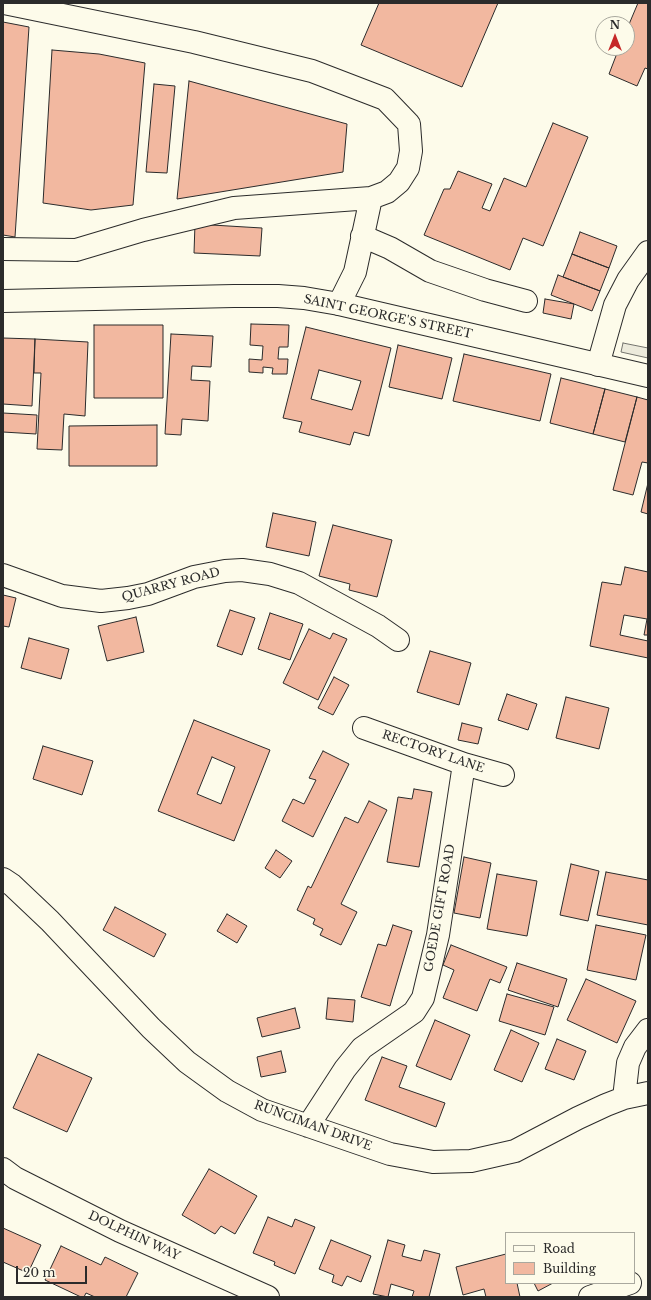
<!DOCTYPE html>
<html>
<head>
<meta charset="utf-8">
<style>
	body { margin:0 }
	#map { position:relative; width:651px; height:1300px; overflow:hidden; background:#fdfbea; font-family:"Libre Baskerville",serif }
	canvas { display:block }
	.frame { position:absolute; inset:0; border:4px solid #2b2b2b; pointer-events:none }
	.legend { position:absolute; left:505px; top:1232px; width:130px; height:52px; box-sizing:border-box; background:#fdfbea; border:1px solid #a9a89e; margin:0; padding:5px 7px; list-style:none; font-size:12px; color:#2b2b2b }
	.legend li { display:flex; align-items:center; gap:8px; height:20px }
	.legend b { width:20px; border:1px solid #a9a89e }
	.north { position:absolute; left:595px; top:16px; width:40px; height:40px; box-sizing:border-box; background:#fdfbea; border:1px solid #a9a89e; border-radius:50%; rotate:0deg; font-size:11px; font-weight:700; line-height:16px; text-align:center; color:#2b2b2b }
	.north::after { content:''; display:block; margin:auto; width:14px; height:18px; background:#c62828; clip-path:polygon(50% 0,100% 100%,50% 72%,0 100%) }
	.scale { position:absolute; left:16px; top:1266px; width:71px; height:18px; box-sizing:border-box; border:2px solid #2b2b2b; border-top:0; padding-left:5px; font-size:12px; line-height:14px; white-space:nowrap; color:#2b2b2b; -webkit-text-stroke:3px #fdfbea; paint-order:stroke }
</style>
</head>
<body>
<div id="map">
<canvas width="651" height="1300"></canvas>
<div class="frame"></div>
<ul class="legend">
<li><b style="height:5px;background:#fdfbea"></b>Road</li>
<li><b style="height:11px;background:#f2b8a0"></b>Building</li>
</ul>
<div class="north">N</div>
<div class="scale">20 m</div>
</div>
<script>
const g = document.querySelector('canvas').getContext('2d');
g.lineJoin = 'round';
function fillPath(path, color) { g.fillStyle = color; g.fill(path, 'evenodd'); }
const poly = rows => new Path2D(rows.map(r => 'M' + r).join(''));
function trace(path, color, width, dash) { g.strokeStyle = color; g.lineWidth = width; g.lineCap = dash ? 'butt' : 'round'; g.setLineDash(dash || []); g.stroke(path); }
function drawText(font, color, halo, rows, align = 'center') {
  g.font = font + ' "Libre Baskerville",serif'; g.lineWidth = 3; g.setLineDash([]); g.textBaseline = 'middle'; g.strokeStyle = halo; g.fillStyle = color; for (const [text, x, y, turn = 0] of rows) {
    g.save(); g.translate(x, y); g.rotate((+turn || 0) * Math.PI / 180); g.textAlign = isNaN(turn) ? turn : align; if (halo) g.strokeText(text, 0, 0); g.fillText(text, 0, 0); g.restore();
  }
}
const parking = poly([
	[623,343,648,348,648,358,621,352,623,343]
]);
fillPath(parking, '#eceadb');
trace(parking, '#74746e', 1);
const building = poly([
	[379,3,498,3,462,87,361,45,379,3],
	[638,3,648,3,648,69,645,68,637,86,609,74,619,48,627,48,627,29,638,3],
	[3,22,29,27,15,237,3,235,3,22],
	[52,50,99,54,145,63,133,205,91,210,43,203,52,50],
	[189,81,347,124,343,172,177,199,189,81],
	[154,84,175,86,167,173,146,172,154,84],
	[553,123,588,137,543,246,523,238,510,270,424,235,444,189,450,189,458,171,492,184,482,208,490,211,504,178,526,187,553,123],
	[195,224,262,228,260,256,194,253,195,224],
	[580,232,617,246,609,268,572,254,580,232],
	[572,254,609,268,600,291,563,277,572,254],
	[558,275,600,291,592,311,551,295,558,275],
	[545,299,574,304,571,319,543,313,545,299],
	[251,324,289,325,288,347,279,347,278,359,288,359,287,374,272,374,273,368,263,367,263,373,249,372,249,359,262,360,263,346,250,345,251,324],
	[94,325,163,325,163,398,94,398,94,325],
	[306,327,391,348,369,436,354,432,350,445,299,432,302,422,283,418,306,327],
	[319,370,361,381,352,410,311,399,319,370],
	[171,334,213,336,211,367,192,366,191,380,210,381,208,421,182,419,181,435,165,434,171,334],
	[3,338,35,339,32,406,3,404,3,338],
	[35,339,88,342,85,416,64,414,62,450,37,449,41,373,34,373,35,339],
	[398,345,452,358,442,399,389,387,398,345],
	[464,354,551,374,540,421,453,401,464,354],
	[561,378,605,389,593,434,550,423,561,378],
	[605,389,637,397,625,442,593,434,605,389],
	[637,397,648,400,648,463,642,462,633,495,613,490,637,397],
	[3,413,37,415,36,434,3,432,3,413],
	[157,425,157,466,69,466,69,426,157,425],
	[648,483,648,514,641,512,648,483],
	[273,513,316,522,309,556,266,547,273,513],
	[333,525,392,540,377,597,349,590,350,584,319,576,333,525],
	[625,567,648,572,648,635,644,635,647,619,624,615,620,635,648,641,648,658,590,646,602,582,621,585,625,567],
	[3,595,16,598,9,627,3,626,3,595],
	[230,610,255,618,242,655,217,646,230,610],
	[270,613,303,624,290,660,258,649,270,613],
	[136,617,144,652,107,661,98,626,136,617],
	[309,629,330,639,333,633,347,639,318,700,283,683,309,629],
	[29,638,69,649,61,679,21,668,29,638],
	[430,651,471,663,459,705,417,692,430,651],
	[334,677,349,685,333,715,318,708,334,677],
	[507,694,537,704,528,730,498,720,507,694],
	[566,697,609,708,599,749,556,738,566,697],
	[194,720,270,750,234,841,158,811,194,720],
	[212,757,235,767,221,804,197,794,212,757],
	[462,723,482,728,478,744,458,740,462,723],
	[43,746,93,761,82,795,33,779,43,746],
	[323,751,349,764,313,837,282,821,293,799,304,804,316,780,309,778,323,751],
	[414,789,432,792,419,867,387,862,398,797,412,799,414,789],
	[369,801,387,810,341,904,357,912,341,945,320,935,323,929,313,924,315,919,297,910,308,886,311,888,345,817,358,823,369,801],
	[276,850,292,861,280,878,265,868,276,850],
	[464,857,491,863,480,918,454,913,464,857],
	[571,864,599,871,588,921,560,915,571,864],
	[606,872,648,880,648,925,597,915,606,872],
	[497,874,537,881,527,936,487,929,497,874],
	[115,907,166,934,154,957,103,930,115,907],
	[227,914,247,926,237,943,217,931,227,914],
	[393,925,412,931,390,1006,361,997,378,944,386,946,393,925],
	[596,925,646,935,636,980,587,970,596,925],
	[451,945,507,967,500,983,490,979,477,1011,443,998,454,970,443,965,451,945],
	[517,963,567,979,558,1007,508,990,517,963],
	[586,979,636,1001,617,1043,567,1020,586,979],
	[507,994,554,1007,545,1035,499,1021,507,994],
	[328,998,355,1000,353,1022,326,1019,328,998],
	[295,1008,300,1028,262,1037,257,1018,295,1008],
	[435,1020,470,1035,451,1080,416,1066,435,1020],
	[511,1030,539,1043,522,1082,494,1070,511,1030],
	[557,1039,586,1051,574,1080,545,1069,557,1039],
	[281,1051,286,1072,261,1077,257,1057,281,1051],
	[38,1054,92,1078,67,1132,13,1108,38,1054],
	[382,1057,407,1066,399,1087,445,1103,436,1127,365,1100,382,1057],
	[209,1169,257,1196,235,1234,221,1226,215,1234,182,1215,209,1169],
	[268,1217,292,1227,295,1219,315,1227,295,1274,274,1265,275,1262,253,1253,268,1217],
	[3,1228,41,1245,28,1273,3,1262,3,1228],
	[331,1240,371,1256,361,1282,347,1276,342,1286,332,1282,334,1275,319,1269,331,1240],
	[388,1240,405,1245,402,1256,421,1261,424,1250,440,1254,429,1297,412,1297,414,1291,391,1284,388,1297,373,1294,388,1240],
	[61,1246,101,1265,105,1257,138,1273,126,1297,95,1297,86,1293,84,1297,81,1297,45,1280,61,1246],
	[506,1254,506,1283,517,1283,520,1297,486,1297,484,1289,463,1295,456,1267,506,1254],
	[534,1283,553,1283,538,1291,534,1283]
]);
fillPath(building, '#f2b8a0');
trace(building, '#2b2b2b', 1);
const minor = poly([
	[362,236,390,248,430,271,485,290,526,301],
	[3,249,76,250,143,230,234,208,371,198,387,192,399,182,408,168,411,151,409,124,385,99,312,71,194,42,4,3],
	[339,304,355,272,371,198],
	[598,365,615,305,628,280,648,252],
	[3,575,62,596,101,601,128,598,148,594,194,577,225,571,242,570,270,574,299,583,378,626,398,640],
	[364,728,464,764,503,775],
	[3,879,12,885,50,921,151,1028,187,1062,227,1091,262,1110,390,1154,433,1162,471,1161,515,1151,578,1118,606,1105,624,1098,648,1093],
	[624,1098,628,1063,635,1047,648,1030],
	[308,1126,345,1069,362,1048,414,1012,423,998,438,935,464,764],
	[3,1169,15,1178,120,1231,268,1297],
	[590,1297,630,1283]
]);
const major = poly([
	[3,301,234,296,278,296,304,298,339,304,648,376]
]);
trace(minor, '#2b2b2b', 24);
trace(major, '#2b2b2b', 24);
trace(minor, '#fdfbea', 22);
trace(major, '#fdfbea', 22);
drawText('12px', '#2b2b2b', '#fdfbea', [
	["SAINT GEORGE'S STREET",388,317,12],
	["QUARRY ROAD",171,585,-15],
	["RECTORY LANE",433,752,19],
	["GOEDE GIFT ROAD",440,908,-80],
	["RUNCIMAN DRIVE",313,1126,20],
	["DOLPHIN WAY",134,1236,25]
]);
</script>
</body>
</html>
